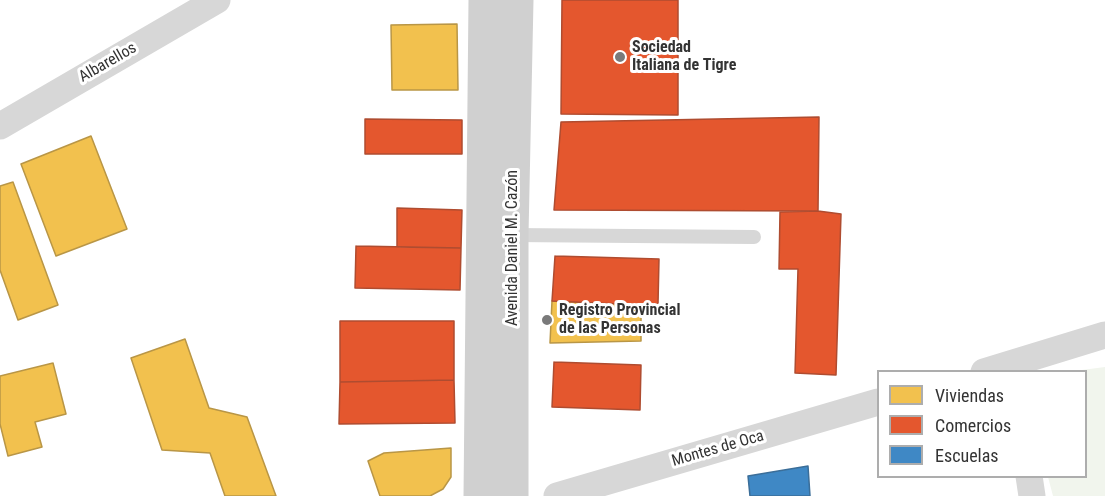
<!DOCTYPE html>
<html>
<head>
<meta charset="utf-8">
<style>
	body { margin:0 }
	#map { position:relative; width:1105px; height:496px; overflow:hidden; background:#fff; font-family:"Roboto Condensed",sans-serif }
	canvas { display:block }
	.legend { position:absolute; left:877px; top:370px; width:210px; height:108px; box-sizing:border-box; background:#fff; border:2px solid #adadad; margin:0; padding:8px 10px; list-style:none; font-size:18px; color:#333 }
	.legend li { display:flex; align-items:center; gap:12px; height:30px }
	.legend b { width:30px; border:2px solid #adadad }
</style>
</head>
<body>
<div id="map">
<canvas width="1105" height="496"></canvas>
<ul class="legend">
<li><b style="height:16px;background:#f2c14e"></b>Viviendas</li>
<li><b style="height:16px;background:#e4572e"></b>Comercios</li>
<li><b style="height:16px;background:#3f88c5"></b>Escuelas</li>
</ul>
</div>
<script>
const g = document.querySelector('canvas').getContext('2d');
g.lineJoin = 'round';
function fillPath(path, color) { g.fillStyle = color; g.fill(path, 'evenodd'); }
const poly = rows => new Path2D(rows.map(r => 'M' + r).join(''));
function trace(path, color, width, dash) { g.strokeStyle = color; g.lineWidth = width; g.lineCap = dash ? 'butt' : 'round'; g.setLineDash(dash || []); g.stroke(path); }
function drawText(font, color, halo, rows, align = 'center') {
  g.font = font + ' "Roboto Condensed",sans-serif'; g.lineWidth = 6; g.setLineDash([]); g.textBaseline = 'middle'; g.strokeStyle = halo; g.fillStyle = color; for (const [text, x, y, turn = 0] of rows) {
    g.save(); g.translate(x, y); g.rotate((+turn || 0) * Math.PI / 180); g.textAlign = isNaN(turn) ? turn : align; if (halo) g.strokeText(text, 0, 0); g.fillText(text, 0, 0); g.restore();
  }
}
fillPath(poly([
	[1105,367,1105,496,1053,496,1048,477,1086,476,1086,372,1074,371]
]), '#f1f5ed');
const homes = poly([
	[457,24,458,90,392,90,391,25,457,24],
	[91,136,127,229,56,256,21,164,91,136],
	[13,182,58,305,18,320,0,270,0,186,13,182],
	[552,301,641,305,641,341,550,343,552,301],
	[185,339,209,408,247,417,276,496,225,496,210,453,162,450,131,358,185,339],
	[53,363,66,414,35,422,42,447,8,456,0,424,0,376,53,363],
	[451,448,451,477,443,489,430,496,380,496,368,461,384,453,451,448]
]);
fillPath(homes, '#f2c14e');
trace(homes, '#b99646', 1.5);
const shops = poly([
	[562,0,678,0,678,115,561,114,562,0],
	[819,117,818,211,554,210,561,122,819,117],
	[365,119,462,120,462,154,365,154,365,119],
	[397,208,462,210,461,248,397,247,397,208],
	[818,211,841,214,836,375,795,373,798,269,779,269,780,212,818,211],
	[356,246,461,248,460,290,355,288,356,246],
	[555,256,659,259,658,304,641,305,552,301,555,256],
	[340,321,454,321,454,380,340,382,340,321],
	[554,362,641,365,640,410,552,407,554,362],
	[454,380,455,423,339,424,340,382,454,380]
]);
fillPath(shops, '#e4572e');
trace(shops, '#af4c30', 1.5);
const schools = poly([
	[808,466,810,496,750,496,748,476,808,466]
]);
fillPath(schools, '#3f88c5');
trace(schools, '#3b6e99', 1.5);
trace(poly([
	[512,235,754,237]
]), '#d7d7d7', 14);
trace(poly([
	[0,126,217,0],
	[984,372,1105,335],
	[1029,476,1032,496],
	[557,496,878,402]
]), '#d7d7d7', 27);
trace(poly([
	[480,496,485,0],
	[512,496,512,235,517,0]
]), '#d0d0d0', 33);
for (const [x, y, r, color] of [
	[620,57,6,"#7a7a7a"],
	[547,320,6,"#7a7a7a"]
]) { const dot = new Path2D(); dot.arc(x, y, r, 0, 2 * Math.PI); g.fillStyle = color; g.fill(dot); trace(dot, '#fff', 2); }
drawText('bold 16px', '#333', '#fff', [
	["Sociedad",632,48],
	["Italiana de Tigre",632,66],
	["Registro Provincial",559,311],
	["de las Personas",559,329]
], 'left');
drawText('16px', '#333', '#fff', [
	["Albarellos",108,63,-30],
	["Avenida Daniel M. Cazón",513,248,-90],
	["Montes de Oca",718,449,-16]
]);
</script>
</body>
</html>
